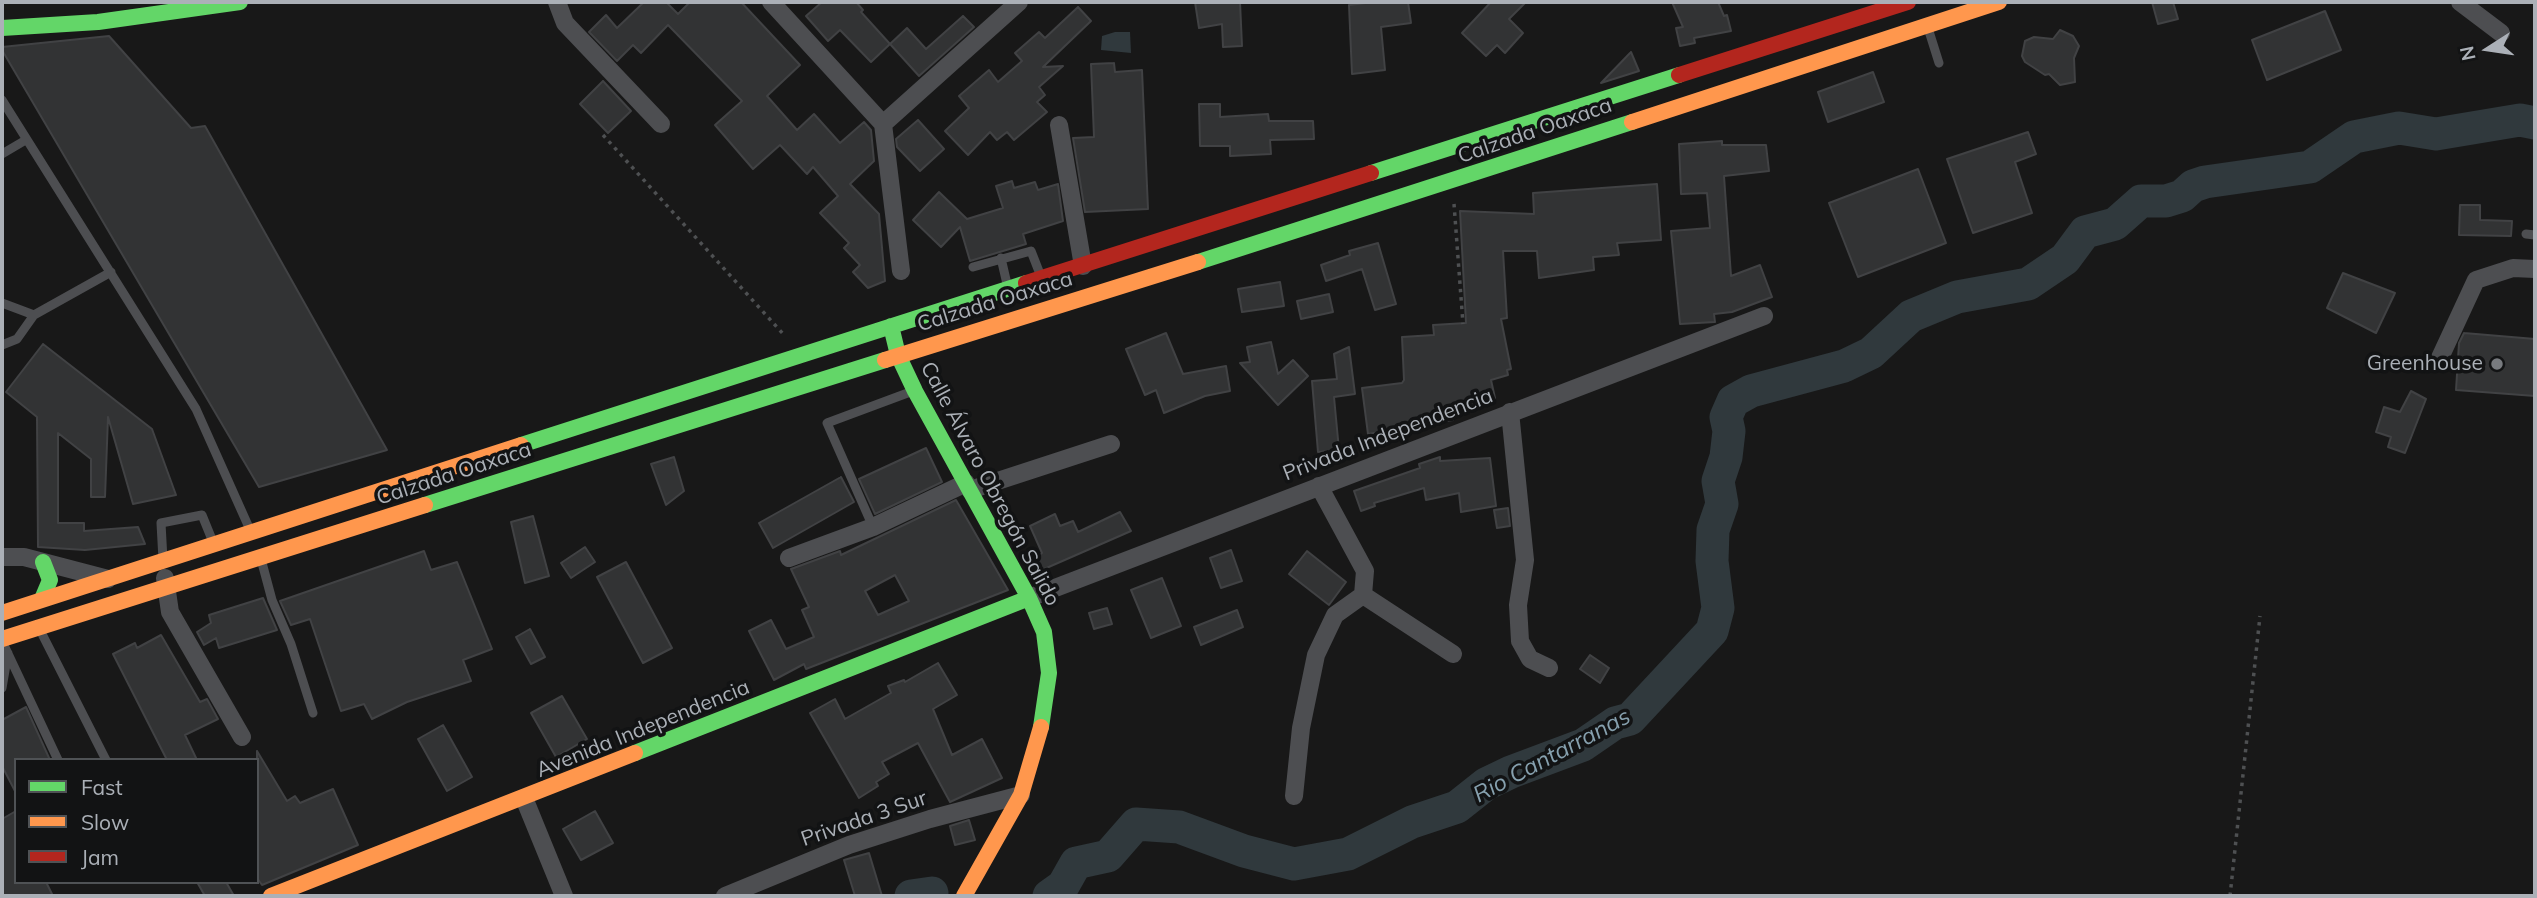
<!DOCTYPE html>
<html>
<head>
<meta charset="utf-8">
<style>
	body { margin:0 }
	#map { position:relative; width:2537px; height:898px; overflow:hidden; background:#181818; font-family:Mulish,sans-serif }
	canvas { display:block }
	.frame { position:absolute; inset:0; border:4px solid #abb0b7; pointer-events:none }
	.legend { position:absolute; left:14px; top:758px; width:245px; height:126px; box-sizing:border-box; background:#121314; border:2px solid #4f5255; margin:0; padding:9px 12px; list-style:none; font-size:21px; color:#abb0b7 }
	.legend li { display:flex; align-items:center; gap:14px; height:35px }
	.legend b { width:35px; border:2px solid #4f5255 }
	.north { position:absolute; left:2453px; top:14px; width:70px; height:70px; -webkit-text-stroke:5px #121314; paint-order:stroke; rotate:258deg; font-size:19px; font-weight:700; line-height:28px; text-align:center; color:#abb0b7 }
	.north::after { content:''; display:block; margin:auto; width:24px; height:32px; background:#abb0b7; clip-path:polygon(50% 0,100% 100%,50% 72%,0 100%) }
</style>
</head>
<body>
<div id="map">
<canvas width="2537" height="898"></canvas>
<div class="frame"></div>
<ul class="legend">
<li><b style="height:9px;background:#63d668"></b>Fast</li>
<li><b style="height:9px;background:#ff974d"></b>Slow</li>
<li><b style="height:9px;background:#b3261e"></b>Jam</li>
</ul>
<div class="north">N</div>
</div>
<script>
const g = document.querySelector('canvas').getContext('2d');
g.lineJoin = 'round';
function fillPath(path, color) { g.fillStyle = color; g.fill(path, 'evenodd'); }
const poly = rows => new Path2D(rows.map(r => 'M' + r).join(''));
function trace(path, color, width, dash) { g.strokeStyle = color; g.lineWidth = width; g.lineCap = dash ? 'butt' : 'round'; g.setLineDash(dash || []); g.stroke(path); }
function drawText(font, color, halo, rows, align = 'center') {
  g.font = font + ' Mulish,sans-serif'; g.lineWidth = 7; g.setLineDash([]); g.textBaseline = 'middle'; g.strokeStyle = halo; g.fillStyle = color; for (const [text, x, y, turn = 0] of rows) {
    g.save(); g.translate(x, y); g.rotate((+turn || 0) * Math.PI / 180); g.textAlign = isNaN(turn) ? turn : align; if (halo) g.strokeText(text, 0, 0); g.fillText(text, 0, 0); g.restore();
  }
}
fillPath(poly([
	[1115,32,1130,32,1131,53,1101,50,1102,36]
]), '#30393d');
trace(poly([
	[911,896,932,893],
	[1049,896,1063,886,1076,863,1108,856,1136,824,1179,827,1244,851,1294,864,1348,854,1412,822,1457,807,1486,784,1511,772,1583,745,1615,723,1630,719,1712,631,1718,608,1712,561,1713,530,1722,504,1718,481,1726,457,1729,431,1726,417,1733,401,1751,391,1844,366,1871,353,1911,316,1957,297,2028,284,2065,259,2085,232,2115,224,2141,201,2166,201,2182,196,2193,186,2205,182,2310,167,2354,137,2399,128,2436,134,2520,120,2535,123]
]), '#30393d', 33);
const building = poly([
	[644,2,666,2,678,14,690,2,741,2,800,65,767,96,797,130,814,114,840,143,864,122,871,130,874,161,850,184,879,214,885,281,868,288,853,272,860,265,844,248,849,243,820,213,838,196,813,167,807,174,780,145,753,169,715,125,742,101,668,25,641,53,633,45,617,61,589,32,606,15,617,28,644,2],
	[822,2,856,2,863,10,861,12,890,44,871,62,840,30,828,41,806,16,822,2],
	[1195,2,1240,2,1242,46,1223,47,1222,24,1199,28,1195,2],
	[1374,2,1408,2,1411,23,1381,27,1385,70,1352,74,1349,5,1374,2],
	[1491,2,1526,2,1509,19,1523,33,1505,53,1497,45,1486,56,1462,33,1491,2],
	[1672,2,1718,2,1724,16,1727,15,1731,31,1694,38,1695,43,1680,46,1676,28,1683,27,1672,2],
	[2152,2,2173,2,2178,19,2158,24,2152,2],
	[1078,7,1091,21,1043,67,1063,66,1039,87,1045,95,1037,102,1047,112,1014,140,1007,132,997,140,990,132,968,155,945,131,969,108,959,96,989,70,998,82,1022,61,1015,53,1039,32,1045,38,1078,7],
	[2325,11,2341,50,2267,80,2252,40,2325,11],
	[963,16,974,27,919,76,890,44,907,28,926,49,963,16],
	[2060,30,2073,36,2079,46,2074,58,2075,82,2060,85,2049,74,2045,75,2025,62,2022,56,2025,41,2034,37,2053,39,2060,30],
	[109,36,191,128,205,126,387,450,259,487,2,50,2,47,109,36],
	[1631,52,1639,71,1601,83,1631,52],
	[1114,63,1115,72,1142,70,1148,209,1085,212,1073,138,1094,137,1091,64,1114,63],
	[1873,72,1884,102,1828,122,1818,92,1873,72],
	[603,81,631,111,608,133,580,104,603,81],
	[1199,104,1220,104,1220,117,1268,114,1269,121,1313,121,1314,139,1270,140,1271,154,1230,156,1230,146,1200,146,1199,104],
	[918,120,944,149,920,171,897,147,896,139,918,120],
	[2028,132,2036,154,2015,162,2032,213,1973,233,1947,159,2028,132],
	[1722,141,1722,145,1766,145,1769,171,1724,176,1731,276,1760,265,1772,297,1732,312,1714,314,1715,322,1680,324,1671,231,1710,228,1707,193,1681,194,1679,144,1722,141],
	[1918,169,1946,243,1858,277,1829,203,1918,169],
	[1012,181,1014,188,1035,182,1038,190,1058,184,1063,221,1023,234,1026,244,970,261,960,227,941,247,913,220,939,192,967,219,1003,208,996,186,1012,181],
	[1657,184,1661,240,1617,243,1619,255,1593,257,1594,270,1539,278,1537,251,1503,251,1507,318,1501,319,1511,369,1507,370,1508,375,1491,380,1495,398,1488,400,1489,404,1452,414,1453,420,1368,434,1362,388,1402,383,1404,380,1402,337,1434,335,1433,325,1466,323,1460,211,1534,214,1533,193,1657,184],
	[2460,205,2480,205,2480,220,2512,221,2511,236,2459,235,2460,205],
	[1378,243,1396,304,1375,310,1362,269,1326,281,1321,265,1350,255,1349,251,1378,243],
	[2343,273,2395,293,2376,333,2327,308,2343,273],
	[1280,282,1284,306,1242,312,1238,289,1280,282],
	[1329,294,1333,312,1301,319,1297,301,1329,294],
	[1166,333,1183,374,1226,366,1230,391,1205,396,1164,413,1156,390,1145,395,1126,349,1166,333],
	[2464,333,2535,339,2535,396,2456,390,2459,343,2464,333],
	[1271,342,1278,374,1293,360,1308,376,1278,405,1240,363,1250,362,1247,347,1271,342],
	[43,344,152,429,176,495,133,504,108,417,105,497,91,497,91,459,58,433,58,523,84,523,84,531,138,527,145,544,85,550,38,547,37,417,6,392,43,344],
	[1349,347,1355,394,1334,397,1339,450,1318,452,1312,381,1337,379,1334,354,1349,347],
	[2411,391,2426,399,2405,453,2388,447,2391,437,2376,432,2384,407,2400,412,2411,391],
	[926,448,942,482,875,514,859,479,926,448],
	[674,457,684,491,666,505,651,464,674,457],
	[1440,457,1440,461,1490,458,1496,506,1461,512,1459,493,1426,500,1424,488,1374,503,1375,506,1361,511,1354,491,1420,468,1419,464,1440,457],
	[841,477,854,502,773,548,759,523,841,477],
	[956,500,1008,590,806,669,804,664,774,680,749,631,771,620,786,649,814,637,802,610,809,607,791,569,840,551,841,555,956,500],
	[895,575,909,601,878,615,865,591,895,575],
	[1508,508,1510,526,1497,528,1494,510,1508,508],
	[1120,512,1131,531,1035,573,1034,577,1027,563,1042,553,1030,526,1055,514,1060,526,1073,521,1078,532,1120,512],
	[533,516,549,576,525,583,511,522,533,516],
	[585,547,595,562,571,578,561,563,585,547],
	[1231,550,1242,581,1221,588,1210,558,1231,550],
	[424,551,431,570,457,562,492,649,463,660,471,681,407,702,372,719,364,704,341,711,310,619,291,625,280,601,424,551],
	[1307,551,1346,582,1329,605,1289,574,1307,551],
	[626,562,672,648,643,663,597,577,626,562],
	[1162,578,1181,626,1151,638,1131,590,1162,578],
	[263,598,277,630,219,648,216,638,204,645,197,632,211,623,209,615,263,598],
	[1107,608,1112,624,1094,629,1089,613,1107,608],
	[1237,610,1243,627,1201,645,1194,627,1237,610],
	[530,629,545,657,531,664,516,637,530,629],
	[161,635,200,702,207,699,218,719,185,735,197,760,167,760,113,654,135,643,137,648,161,635],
	[1590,655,1609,668,1600,683,1580,669,1590,655],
	[938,663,957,695,933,709,952,755,982,739,1002,778,950,802,918,743,882,762,889,774,876,782,878,786,859,798,810,713,835,699,845,719,891,693,888,686,904,680,905,682,938,663],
	[562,696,587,739,556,757,531,713,562,696],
	[26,707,50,760,16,760,16,793,2,766,2,720,26,707],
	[443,725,472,777,447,791,418,739,443,725],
	[257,751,287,801,295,796,300,803,333,789,358,845,262,885,257,878,257,751],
	[16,811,16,882,46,882,53,896,2,896,2,819,16,811],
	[595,811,613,843,581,860,563,829,595,811],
	[969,820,975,840,955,845,950,826,969,820],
	[869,853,882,896,855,896,844,860,869,853],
	[197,882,226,882,234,896,205,896,197,882]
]);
fillPath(building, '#323334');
trace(building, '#414244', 2);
trace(poly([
	[603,135,785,336],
	[1454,204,1463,324],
	[2230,896,2260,616]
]), '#4e5052', 3.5, [3.5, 5]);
trace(poly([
	[1928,28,1939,63],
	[2,100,196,409,251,532],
	[2,154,24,141],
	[2526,234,2535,235],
	[1001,258,1007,284],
	[973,267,1031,251,1040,274],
	[2,303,34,315,111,272],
	[2,345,17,339,34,315],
	[873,527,827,423,913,391],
	[261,559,272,600,291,644,313,713],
	[163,560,161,523,202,515,213,542],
	[40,630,106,760],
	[2,641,58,760],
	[2,688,8,653]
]), '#4d4e51', 9);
trace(poly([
	[557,2,565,23,661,124],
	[771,2,883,124],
	[2460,2,2501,33],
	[1059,125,1083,266],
	[901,271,883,124,1019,2],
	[2438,362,2476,280,2513,268,2535,269],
	[1510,412,1525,560,1518,605,1520,641,1530,659,1549,668],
	[970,490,1111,444],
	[2,557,24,557,108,579],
	[789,558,873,527,966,483],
	[165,578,170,612,242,737],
	[1363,595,1453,654],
	[1029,598,1764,316],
	[1294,796,1301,728,1316,655,1335,615,1363,595,1365,571,1319,486],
	[524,798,564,896],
	[725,896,849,845,930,819,1021,795]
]), '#4d4e51', 18);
trace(poly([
	[2,28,98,22,240,2],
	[1371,173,1679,75],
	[1198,262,1632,122],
	[891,326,898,355,915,391,1029,598,1044,632,1049,673,1041,727],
	[521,445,1026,283],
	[425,505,885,360],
	[42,599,50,580,43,562],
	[635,753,1029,598]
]), '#63d668', 16);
trace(poly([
	[1632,122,1999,2],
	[885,360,1198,262],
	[2,613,521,445],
	[2,639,425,505],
	[271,896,635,753],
	[964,896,1021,795,1041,727]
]), '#ff974d', 16);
trace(poly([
	[1679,75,1908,2],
	[1026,283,1371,173]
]), '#b3261e', 16);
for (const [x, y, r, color] of [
	[2497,364,7,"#787b7f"]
]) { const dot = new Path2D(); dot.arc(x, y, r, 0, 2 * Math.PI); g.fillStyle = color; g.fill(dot); trace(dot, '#121314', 2.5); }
drawText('21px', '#abb0b7', '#121314', [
	["Calzada Oaxaca",1535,131,-19],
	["Calzada Oaxaca",995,302,-17],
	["Privada Independencia",1388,435,-21],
	["Calzada Oaxaca",454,474,-18],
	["Calle Álvaro Obregón Salido",990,484,62],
	["Avenida Independencia",643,729,-22],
	["Privada 3 Sur",864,819,-19]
]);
drawText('21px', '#abb0b7', '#121314', [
	["Greenhouse",2483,364]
], 'right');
drawText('italic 23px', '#86a0ae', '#121314', [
	["Rio Cantarranas",1552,756,-28]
]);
</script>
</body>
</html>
